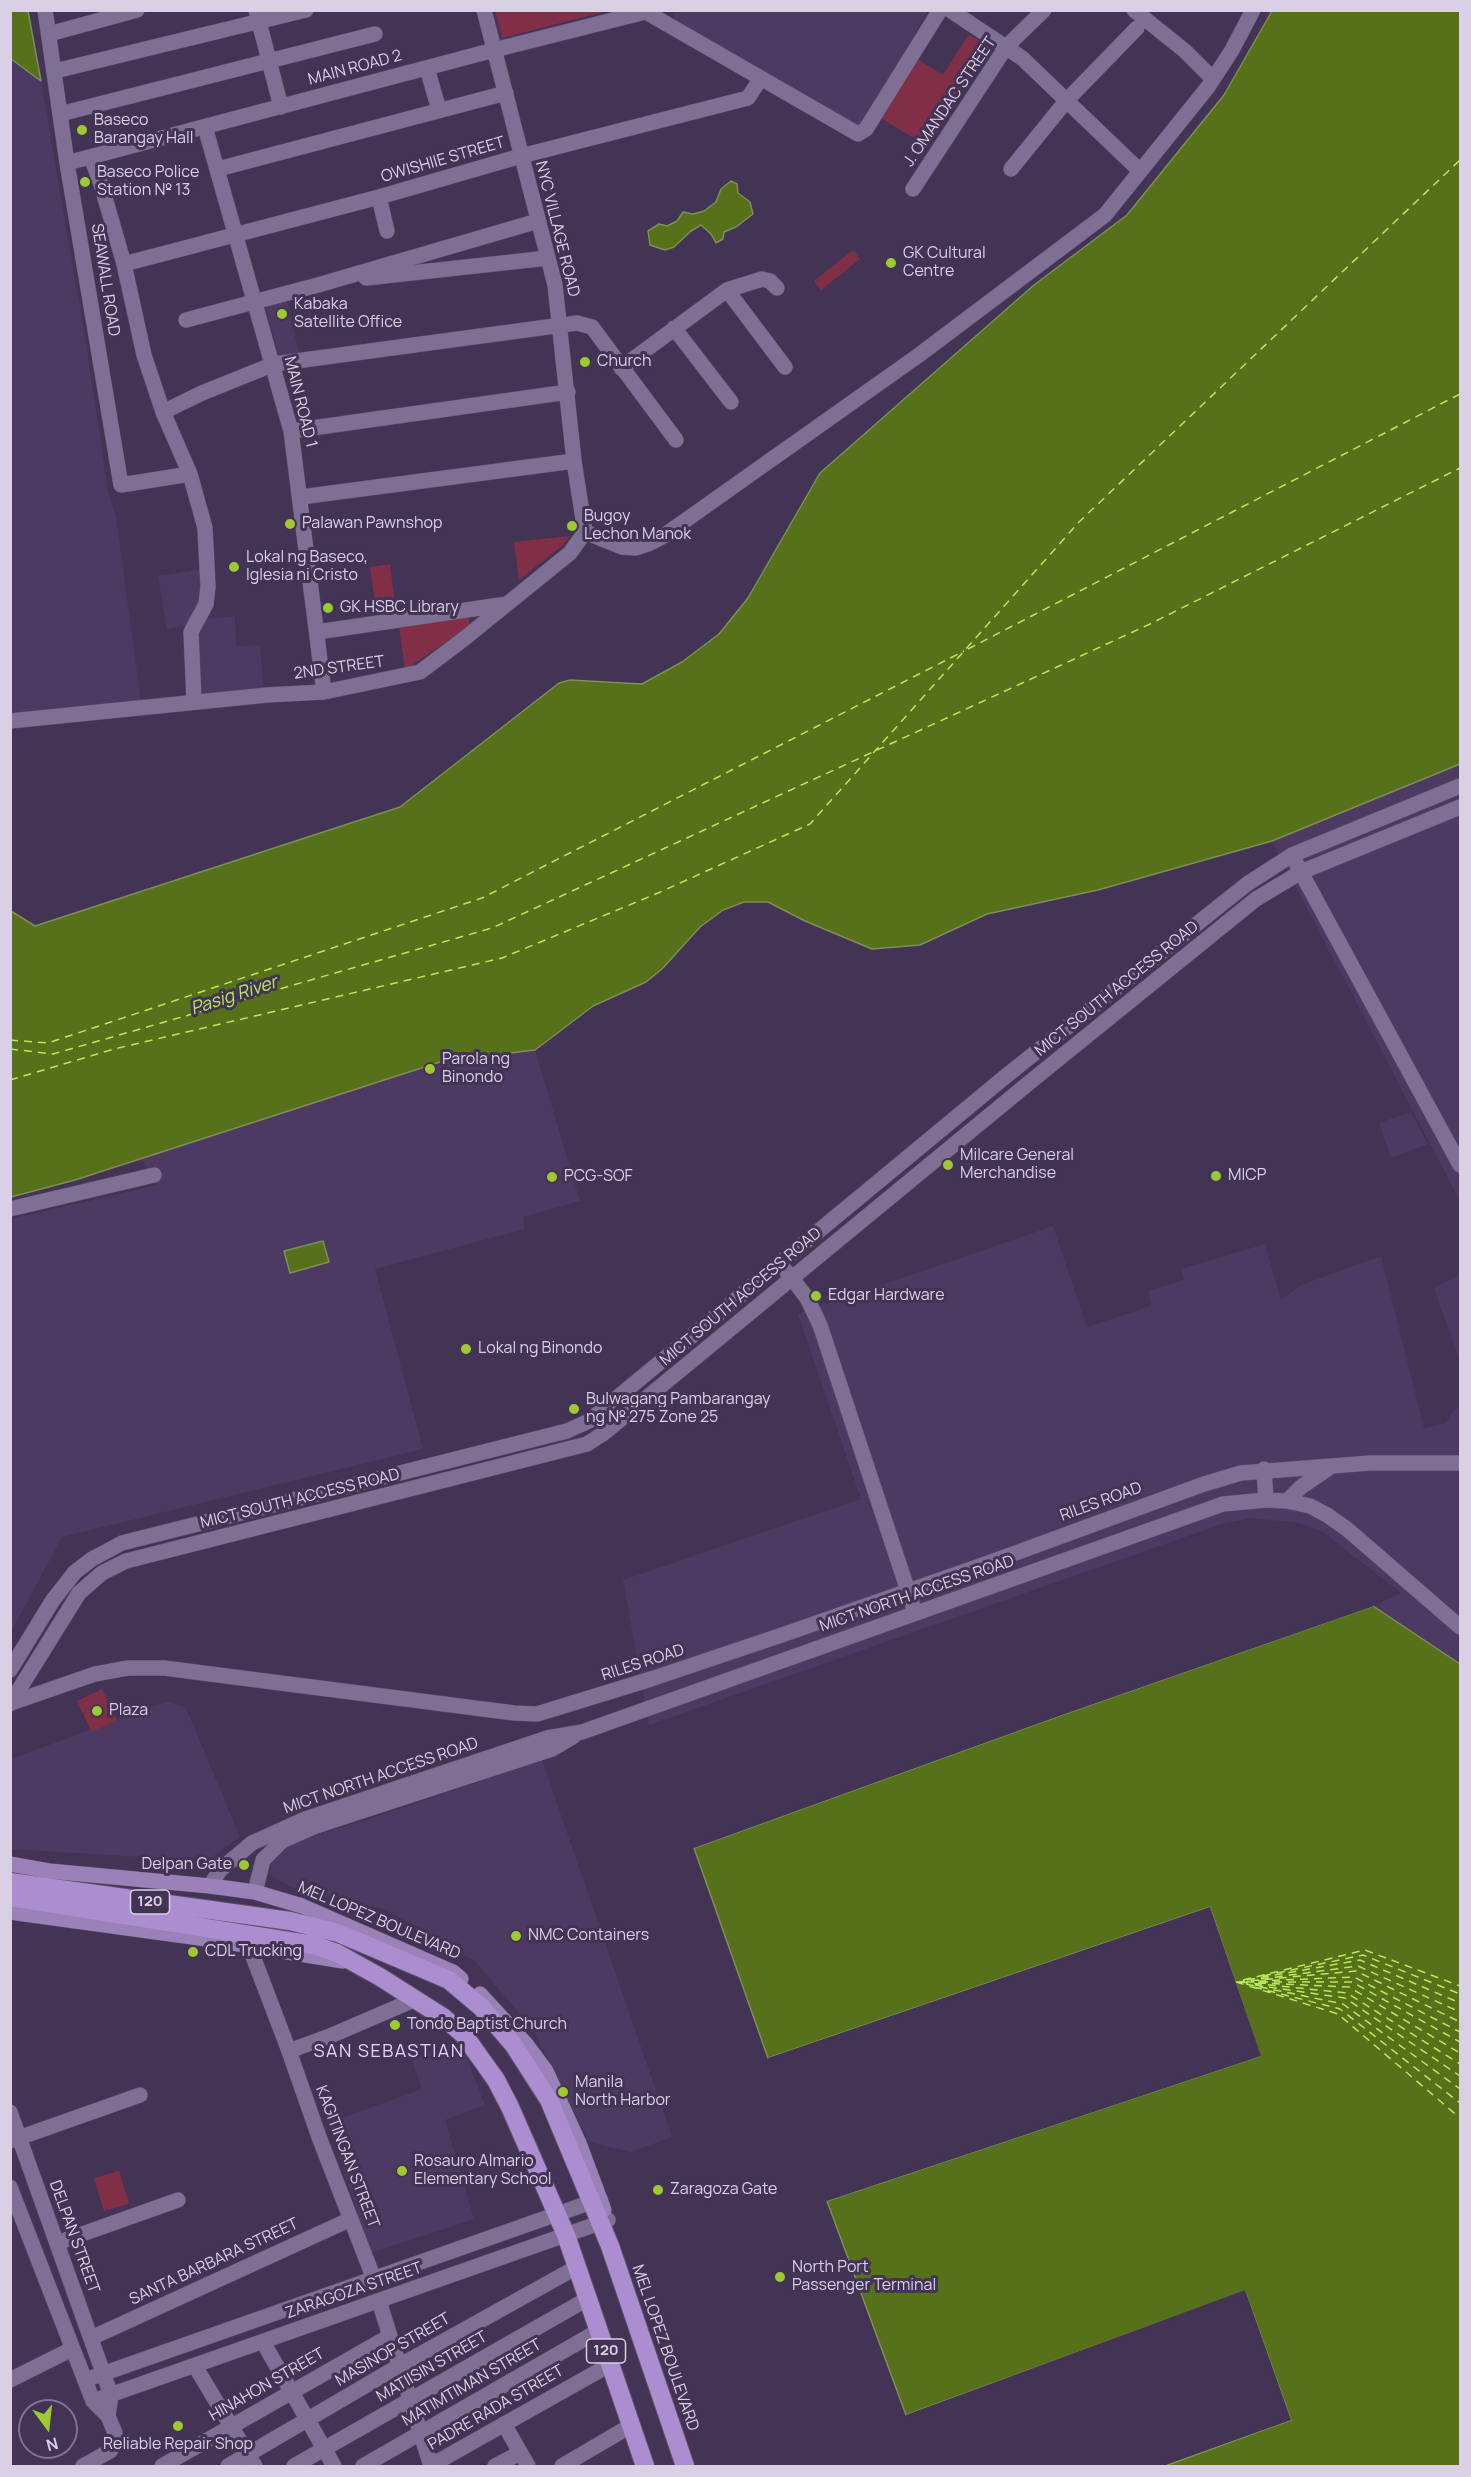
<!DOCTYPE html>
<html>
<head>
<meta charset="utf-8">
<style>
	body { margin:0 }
	#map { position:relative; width:1471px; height:2477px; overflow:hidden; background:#433355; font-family:Manrope,sans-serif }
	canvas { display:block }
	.frame { position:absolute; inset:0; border:12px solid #d9d0e5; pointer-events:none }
	.north { position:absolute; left:18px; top:2399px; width:60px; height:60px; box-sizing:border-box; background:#433355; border:2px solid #7f728f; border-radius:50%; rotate:165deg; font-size:16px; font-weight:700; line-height:24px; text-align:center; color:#d9d0e5 }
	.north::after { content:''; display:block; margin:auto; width:21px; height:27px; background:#9dca30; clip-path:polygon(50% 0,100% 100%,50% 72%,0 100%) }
</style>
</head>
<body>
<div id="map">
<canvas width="1471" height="2477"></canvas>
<div class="frame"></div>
<div class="north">N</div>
</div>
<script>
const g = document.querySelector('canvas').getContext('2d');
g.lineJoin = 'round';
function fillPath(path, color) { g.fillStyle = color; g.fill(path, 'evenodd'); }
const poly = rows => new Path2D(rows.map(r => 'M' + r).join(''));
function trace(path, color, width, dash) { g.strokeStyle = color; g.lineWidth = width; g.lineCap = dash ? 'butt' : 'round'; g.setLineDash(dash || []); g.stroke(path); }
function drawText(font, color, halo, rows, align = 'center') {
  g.font = font + ' Manrope,sans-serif'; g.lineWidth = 6; g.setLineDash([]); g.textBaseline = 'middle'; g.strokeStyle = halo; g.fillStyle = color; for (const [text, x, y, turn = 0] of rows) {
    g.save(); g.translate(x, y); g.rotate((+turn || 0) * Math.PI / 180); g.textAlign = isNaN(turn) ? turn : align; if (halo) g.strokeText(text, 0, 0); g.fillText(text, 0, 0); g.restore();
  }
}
fillPath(poly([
	[685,10,928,11,861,127,674,20,674,13],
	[11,59,41,81,86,342,108,491,116,517,141,702,11,716],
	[286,297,299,354,280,358,264,303],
	[203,569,204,583,194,624,167,629,158,576],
	[235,616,236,646,260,645,264,693,196,695,195,641,204,619],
	[1460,764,1460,1201,1272,841],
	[535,1050,580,1201,523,1217,525,1229,521,1230,375,1269,423,1449,62,1537,11,1632,11,1219,158,1185,141,1158,443,1060],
	[1411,1112,1428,1144,1391,1158,1379,1123],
	[1053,1226,1087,1327,1151,1306,1148,1291,1184,1280,1181,1269,1265,1244,1281,1300,1301,1285,1381,1256,1424,1428,1446,1423,1454,1410,1460,1407,1460,1664,1373,1606,1401,1593,1323,1532,1300,1523,1252,1518,1225,1523,649,1725,623,1580,861,1499,798,1314],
	[1460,1275,1460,1361,1434,1288],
	[168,1701,186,1708,240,1837,207,1861,11,1849,11,1759],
	[542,1760,672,2137,631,2152,589,2142,532,2028,476,1962,385,1909,325,1898,290,1887,270,1875,272,1857,296,1841,369,1819],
	[460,2040,485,2105,445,2120,474,2219,371,2253,328,2123,422,2089,411,2058]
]), '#4d3a63');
fillPath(poly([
	[495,10,608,10,608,11,502,38],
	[969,34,991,48,928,147,881,118,917,59,943,75],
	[853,250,860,259,821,290,814,281],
	[570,536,562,546,519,580,514,542],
	[390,564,396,615,377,617,370,567],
	[468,613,470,625,405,670,399,626],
	[102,1689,117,1720,92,1732,77,1701],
	[119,2171,129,2204,104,2211,94,2178]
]), '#812f47');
const water = poly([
	[11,10,28,11,41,81,11,59,11,10],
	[1272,11,1460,11,1460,764,1272,841,1098,890,987,914,920,945,872,949,805,921,768,902,744,902,723,910,700,927,662,969,646,982,593,1006,535,1050,443,1061,75,1180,11,1197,11,911,35,926,400,807,559,683,570,680,642,684,682,662,719,634,748,598,820,473,1034,285,1127,215,1224,95,1272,11],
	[731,181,737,184,738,193,750,202,753,214,736,227,724,232,723,239,716,243,711,234,701,225,691,231,674,247,665,250,650,245,648,231,659,224,667,226,677,221,683,212,693,214,704,211,716,202,721,189,731,181],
	[323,1241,329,1262,290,1273,284,1251,323,1241],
	[1373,1606,1460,1664,1460,2466,1165,2466,1291,2420,1245,2291,906,2415,827,2201,1260,2056,1210,1907,768,2058,694,1848,1059,1716,1373,1606]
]);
fillPath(water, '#57711a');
trace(water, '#7e8e57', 1.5);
fillPath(poly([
	[1372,1603,1377,1605,1059,1716,694,1848,692,1846,1058,1713],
	[1210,1907,1261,2056,827,2201,826,2198,1257,2054,1208,1911,769,2061,768,2058],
	[1245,2290,1291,2420,1162,2466,1164,2464,1287,2418,1243,2294,907,2418,906,2415]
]), '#433355');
trace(poly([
	[968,649,1460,394],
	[10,1040,48,1043,482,898,964,651],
	[10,1049,53,1054,492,928,1150,624,1460,468],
	[10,1080,114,1049,502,958,658,893,810,824,1079,522,1460,160],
	[1263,1976,1363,1955,1460,1994],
	[1261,1979,1358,1966,1460,2012],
	[1243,1980,1365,1950,1460,1986],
	[1247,1980,1360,1960,1460,2003],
	[1258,1981,1354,1977,1460,2032],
	[1236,1982,1338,2014,1460,2118],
	[1237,1982,1356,1971,1460,2022],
	[1240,1982,1347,1993,1460,2064],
	[1246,1982,1352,1982,1460,2042],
	[1258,1983,1349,1987,1460,2053],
	[1246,1984,1343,2004,1460,2089],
	[1255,1985,1345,1998,1460,2076],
	[1254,1987,1340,2009,1460,2103]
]), '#bae85b', 1.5, [8, 6]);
const minor = poly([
	[45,10,67,163,121,485,190,474],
	[256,10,281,107],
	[484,10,555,285,574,461,585,532],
	[950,10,1022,58,1140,171],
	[1134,10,1185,51,1213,79],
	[646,12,858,134,866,129,940,10],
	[49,34,137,10],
	[427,68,439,110],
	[55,71,306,10],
	[60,114,375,34],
	[205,127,291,431,324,692],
	[91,157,101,184,124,264,144,355,163,412,190,474,205,528,208,587,206,604,191,632,194,702],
	[67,163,494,50,653,10],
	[218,169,506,93],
	[1011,169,1067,100,1137,28],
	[913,189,1006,47,1044,10],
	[379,197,387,231],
	[124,264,379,197,521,156,748,98,761,78],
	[366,278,548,258],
	[727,290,785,367],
	[186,320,318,285,538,221],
	[674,328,731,402],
	[621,368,727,290,762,279,770,281,777,288],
	[163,412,202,393,274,364,577,323,592,327,676,440],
	[291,431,568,392],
	[301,497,574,461],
	[585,532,622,547,636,548,648,544,662,537,919,355,1105,215,1208,87,1232,50,1253,10],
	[317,632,507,604],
	[10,721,267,695,324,692,420,672,465,638,570,553,585,532],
	[1296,863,1460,1165],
	[10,1209,154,1175],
	[787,1272,807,1298,820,1325,915,1612],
	[1264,1469,1266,1500],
	[1287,1501,1301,1487,1332,1466],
	[10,1670,53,1600,75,1572,92,1559,122,1543,567,1431,589,1421,1006,1076,1247,884,1292,855,1460,786],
	[11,1703,95,1674,128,1668,164,1668,514,1713,537,1714,651,1679,779,1636,991,1562,1204,1484,1241,1473,1370,1463,1460,1463],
	[10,1704,79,1593,102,1573,126,1561,587,1444,604,1433,1030,1082,1256,899,1301,872,1460,807],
	[210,1886,220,1870,252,1843,305,1819,547,1738,582,1732,1223,1504,1266,1500,1287,1501,1310,1506,1327,1515,1347,1529,1460,1627],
	[255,1892,263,1860,282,1841,316,1826,552,1749,574,1736],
	[249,1946,289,2051,319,2137,374,2279],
	[289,2051,330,2036,416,1999],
	[10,2112,111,2395,108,2416],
	[10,2141,140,2095],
	[10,2187,93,2401,108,2416,115,2433,115,2443,110,2451,83,2466],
	[57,2243,178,2200],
	[379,2301,431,2466],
	[91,2338,351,2219],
	[263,2342,334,2466],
	[195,2366,255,2466],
	[10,2380,72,2349],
	[85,2380,600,2199],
	[93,2401,608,2220],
	[504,2424,528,2466],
	[162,2466,390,2336],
	[228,2466,399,2366,577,2267],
	[294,2466,589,2298],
	[363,2466,600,2330],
	[430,2466,611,2364],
	[495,2466,520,2453],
	[562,2466,632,2425]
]);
const major = poly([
	[10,1864,49,1871,210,1886,255,1892,302,1906,453,1972,461,1979],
	[10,1912,214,1940,343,1961],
	[480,1994,526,2044,546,2071,579,2143,604,2210]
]);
const highway = poly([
	[10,1882,290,1921,338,1933,449,1980,481,2007,513,2044,549,2100,610,2246,685,2466],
	[10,1897,314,1945,337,1953,380,1977,443,2017,464,2035,496,2080,510,2107,566,2235,645,2466]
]);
trace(minor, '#5e516d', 16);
trace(major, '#5e516d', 16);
trace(highway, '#5e516d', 20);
trace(minor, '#806f95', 15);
trace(major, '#9a82b8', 15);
trace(highway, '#ac8ed0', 18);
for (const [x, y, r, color] of [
	[82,130,6,"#9dca30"],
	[85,182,6,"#9dca30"],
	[891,263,6,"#9dca30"],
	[282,314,6,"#9dca30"],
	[585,362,6,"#9dca30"],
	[290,524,6,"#9dca30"],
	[572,526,6,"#9dca30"],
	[234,567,6,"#9dca30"],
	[328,608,6,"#9dca30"],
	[430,1069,6,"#9dca30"],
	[948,1165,6,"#9dca30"],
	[1216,1176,6,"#9dca30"],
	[552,1177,6,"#9dca30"],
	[816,1296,6,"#9dca30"],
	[466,1349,6,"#9dca30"],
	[574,1409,6,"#9dca30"],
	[97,1711,6,"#9dca30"],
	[244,1865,6,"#9dca30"],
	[516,1936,6,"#9dca30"],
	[193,1952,6,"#9dca30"],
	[395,2025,6,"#9dca30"],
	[563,2092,6,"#9dca30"],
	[402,2171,6,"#9dca30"],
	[658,2190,6,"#9dca30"],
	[780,2277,6,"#9dca30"],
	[178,2426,6,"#9dca30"]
]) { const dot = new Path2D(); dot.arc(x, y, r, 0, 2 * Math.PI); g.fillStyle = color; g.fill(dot); trace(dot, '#433355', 2); }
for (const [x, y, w] of [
	[150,1902,39],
	[606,2351,39]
]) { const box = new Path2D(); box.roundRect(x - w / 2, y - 12, w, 24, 4.5); g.fillStyle = '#433355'; g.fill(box); trace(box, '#d9d0e5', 1.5); }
drawText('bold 15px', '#d9d0e5', null, [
	["120",150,1902],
	["120",606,2351]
]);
drawText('16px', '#d9d0e5', '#433355', [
	["MAIN ROAD 2",355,68,-15],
	["J. OMANDAC STREET",950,102,-56],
	["OWISHIIE STREET",443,160,-16],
	["NYC VILLAGE ROAD",557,229,76],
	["SEAWALL ROAD",105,280,81],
	["MAIN ROAD 1",300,402,76],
	["2ND STREET",339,668,-8],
	["MICT SOUTH ACCESS ROAD",1117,989,-39],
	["MICT SOUTH ACCESS ROAD",741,1297,-40],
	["MICT SOUTH ACCESS ROAD",300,1499,-14],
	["RILES ROAD",1101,1502,-20],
	["MICT NORTH ACCESS ROAD",917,1594,-19],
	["RILES ROAD",643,1663,-18],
	["MICT NORTH ACCESS ROAD",381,1776,-19],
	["MEL LOPEZ BOULEVARD",379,1921,23],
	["KAGITINGAN STREET",347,2157,69],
	["DELPAN STREET",74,2237,70],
	["SANTA BARBARA STREET",214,2262,-25],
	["ZARAGOZA STREET",354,2291,-19],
	["MEL LOPEZ BOULEVARD",665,2348,71],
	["MASINOP STREET",393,2350,-30],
	["MATIISIN STREET",432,2367,-30],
	["MATIMTIMAN STREET",472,2383,-30],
	["HINAHON STREET",267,2385,-30],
	["PADRE RADA STREET",496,2408,-30]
]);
drawText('16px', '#d9d0e5', '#433355', [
	["Baseco",94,121],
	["Barangay Hall",94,139],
	["Baseco Police",97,173],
	["Station № 13",97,191],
	["GK Cultural",903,254],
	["Centre",903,272],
	["Kabaka",294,305],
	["Satellite Office",294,323],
	["Church",597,362],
	["Bugoy",584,517],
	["Lechon Manok",584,535],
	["Palawan Pawnshop",302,524],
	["Lokal ng Baseco,",246,558],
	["Iglesia ni Cristo",246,576],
	["GK HSBC Library",340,608],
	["Parola ng",442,1060],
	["Binondo",442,1078],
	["Milcare General",960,1156],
	["Merchandise",960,1174],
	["MICP",1228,1176],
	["PCG-SOF",564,1177],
	["Edgar Hardware",828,1296],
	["Lokal ng Binondo",478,1349],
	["Bulwagang Pambarangay",586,1400],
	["ng № 275 Zone 25",586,1418],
	["Plaza",109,1711],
	["Delpan Gate",232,1865,"right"],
	["NMC Containers",528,1936],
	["CDL Trucking",205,1952],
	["Tondo Baptist Church",407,2025],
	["Manila",575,2083],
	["North Harbor",575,2101],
	["Rosauro Almario",414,2162],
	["Elementary School",414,2180],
	["Zaragoza Gate",670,2190],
	["North Port",792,2268],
	["Passenger Terminal",792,2286],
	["Reliable Repair Shop",178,2445,"center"]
], 'left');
drawText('italic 18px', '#bae85b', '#433355', [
	["Pasig River",234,996,-18]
]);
g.letterSpacing = '1.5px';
drawText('18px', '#e6d4fe', '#433355', [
	["SAN SEBASTIAN",389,2052]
]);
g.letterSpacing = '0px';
</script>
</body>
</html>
